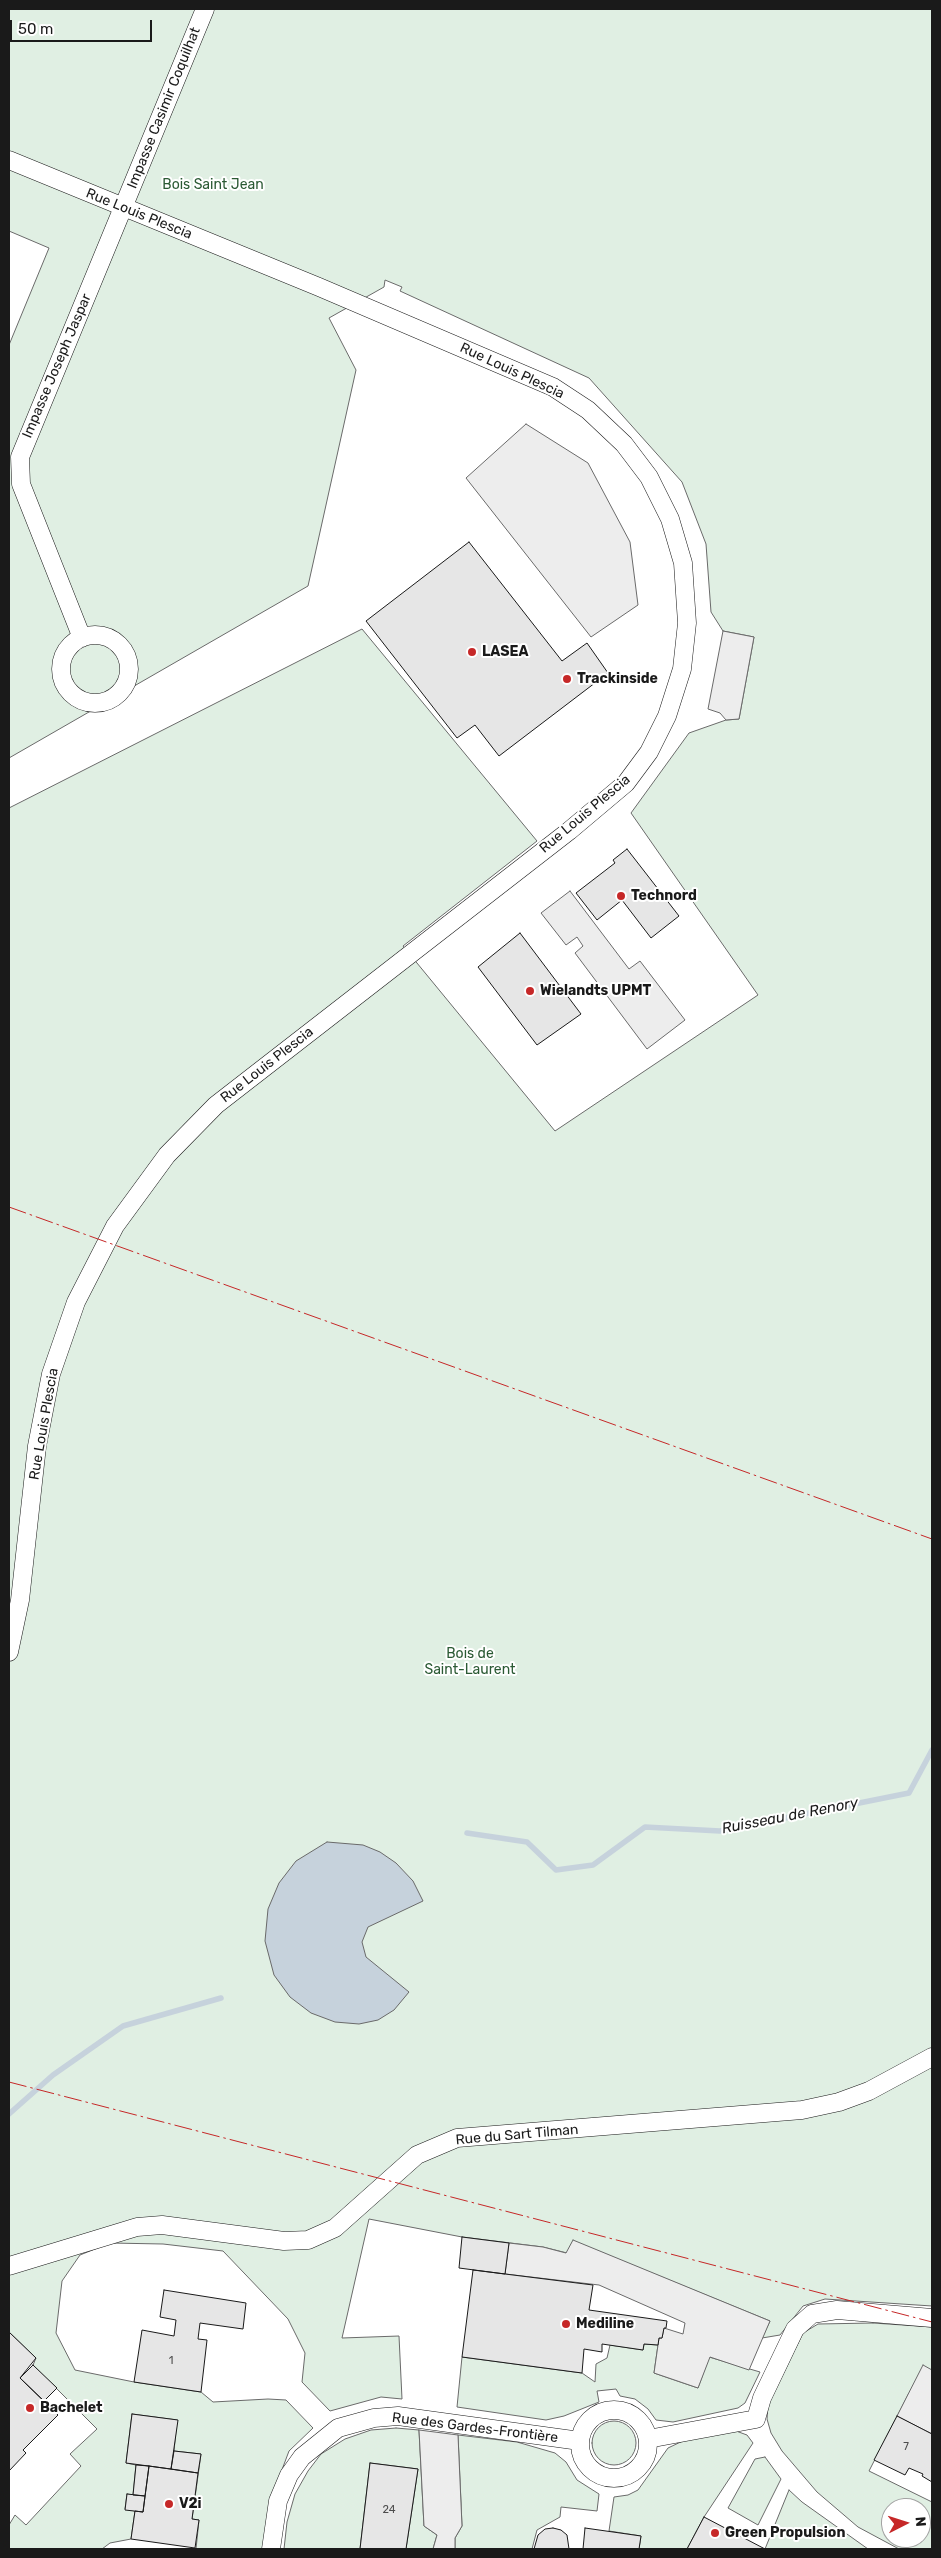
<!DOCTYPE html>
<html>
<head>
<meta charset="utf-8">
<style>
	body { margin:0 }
	#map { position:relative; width:941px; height:2558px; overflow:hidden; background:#fff; font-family:Rubik,sans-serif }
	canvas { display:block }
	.frame { position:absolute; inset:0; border:10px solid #1a1a1a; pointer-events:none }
	.north { position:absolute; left:881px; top:2498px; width:50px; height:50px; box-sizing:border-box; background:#fff; border:1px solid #a3a3a3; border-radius:50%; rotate:85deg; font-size:14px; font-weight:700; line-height:20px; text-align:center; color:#1a1a1a }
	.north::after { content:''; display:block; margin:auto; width:18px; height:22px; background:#c62828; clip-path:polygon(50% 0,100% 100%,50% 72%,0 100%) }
	.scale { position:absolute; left:10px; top:20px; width:142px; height:22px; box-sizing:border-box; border:2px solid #1a1a1a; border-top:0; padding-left:6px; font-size:15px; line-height:18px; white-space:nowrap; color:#1a1a1a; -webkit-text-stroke:4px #fff; paint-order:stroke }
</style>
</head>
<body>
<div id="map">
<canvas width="941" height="2558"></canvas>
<div class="frame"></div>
<div class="north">N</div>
<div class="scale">50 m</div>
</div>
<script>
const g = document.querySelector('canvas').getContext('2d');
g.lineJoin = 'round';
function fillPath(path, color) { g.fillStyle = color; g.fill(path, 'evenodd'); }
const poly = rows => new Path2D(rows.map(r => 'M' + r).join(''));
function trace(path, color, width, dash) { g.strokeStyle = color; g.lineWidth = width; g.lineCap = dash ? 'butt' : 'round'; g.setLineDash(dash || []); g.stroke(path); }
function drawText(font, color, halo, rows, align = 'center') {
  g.font = font + ' Rubik,sans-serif'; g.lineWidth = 4; g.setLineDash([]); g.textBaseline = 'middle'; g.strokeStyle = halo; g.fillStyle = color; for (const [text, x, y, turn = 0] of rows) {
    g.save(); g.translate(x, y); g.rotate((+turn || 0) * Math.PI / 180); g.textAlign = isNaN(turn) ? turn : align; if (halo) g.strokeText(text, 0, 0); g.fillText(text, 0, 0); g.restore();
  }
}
const green = poly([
	[9,9,932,9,932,2306,825,2299,803,2306,780,2335,762,2338,770,2321,573,2241,567,2253,543,2247,462,2237,369,2219,342,2338,399,2336,402,2399,381,2397,330,2411,302,2382,305,2353,288,2319,223,2251,163,2244,110,2243,80,2255,62,2281,56,2333,75,2370,134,2382,201,2392,213,2402,268,2399,286,2400,313,2428,289,2451,271,2499,264,2549,196,2549,199,2520,192,2519,201,2454,174,2451,177,2420,132,2414,126,2463,136,2465,133,2495,127,2494,125,2509,135,2511,131,2539,110,2543,102,2549,9,2549,9,2525,15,2515,26,2525,81,2466,70,2454,97,2429,33,2365,36,2358,9,2332,9,808,362,629,537,841,403,946,555,1131,758,995,631,813,689,733,726,720,739,719,754,637,723,631,711,612,706,544,682,482,589,378,400,291,402,287,385,280,384,287,329,318,356,370,308,586,9,758,9,345,49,248,9,231,9,9],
	[873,2323,932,2327,932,2381,909,2393,869,2471,932,2502,932,2549,899,2549,858,2527,817,2492,782,2451,771,2433,767,2419,768,2405,803,2333,818,2324,873,2323],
	[891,2508,921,2508,921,2538,891,2538,891,2508],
	[644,2344,658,2345,654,2373,698,2388,709,2357,760,2372,745,2403,738,2408,673,2422,656,2420,648,2409,635,2399,620,2396,616,2389,597,2391,599,2402,564,2416,546,2420,457,2407,462,2357,582,2373,595,2382,596,2364,607,2358,610,2345,643,2350,644,2344],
	'592 2443a22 22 0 1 1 44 0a22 22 0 1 1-44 0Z',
	[396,2428,419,2430,424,2526,437,2535,433,2549,406,2549,418,2469,370,2463,360,2549,284,2549,287,2522,295,2494,308,2471,321,2454,345,2439,371,2430,396,2428],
	[736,2431,747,2435,753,2443,704,2517,687,2549,639,2549,641,2536,609,2531,614,2497,628,2495,638,2490,668,2448,687,2439,736,2431],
	[458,2435,517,2442,555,2453,566,2462,577,2480,599,2494,597,2511,561,2507,560,2517,537,2530,532,2549,455,2549,455,2538,462,2526,458,2435],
	[765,2457,781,2479,758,2525,728,2508,755,2459,765,2457],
	[789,2490,802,2502,868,2549,765,2549,789,2490]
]);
fillPath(green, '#e0efe3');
trace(green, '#6a6a6a', 1);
const parking = poly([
	[526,424,588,463,630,542,638,605,591,637,466,478,526,424],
	[723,631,754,637,739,719,726,720,720,713,708,709,723,631],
	[570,891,629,969,640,961,685,1020,647,1049,575,953,583,946,577,937,566,945,541,913,570,891],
	[573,2240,770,2321,749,2370,710,2357,698,2388,654,2373,659,2338,662,2338,664,2328,683,2334,685,2323,599,2285,505,2274,509,2243,543,2247,566,2253,573,2240],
	[923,2365,932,2370,932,2434,897,2416,923,2365],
	[419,2430,458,2435,462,2526,455,2538,455,2549,433,2549,437,2535,424,2526,419,2430]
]);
fillPath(parking, '#ededed');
trace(parking, '#6a6a6a', 1);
const water = poly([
	[327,1842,363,1845,380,1852,396,1863,413,1881,423,1901,368,1927,362,1942,366,1957,409,1992,394,2010,378,2020,359,2024,335,2022,311,2013,290,1997,274,1975,265,1941,268,1909,279,1883,296,1861,327,1842]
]);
fillPath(water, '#c6d2dc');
trace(water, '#6a6a6a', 1);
trace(poly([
	[467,1833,527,1842,556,1870,593,1865,645,1827,720,1831,909,1793,932,1750],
	[9,2114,53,2075,123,2026,221,1998]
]), '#c6d2dc', 5.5);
const building = poly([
	[469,542,562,661,587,643,608,673,499,756,475,725,457,738,366,621,469,542],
	[627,849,679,916,651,938,622,900,597,920,576,893,615,863,613,860,627,849],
	[520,933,581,1014,537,1045,478,967,520,933],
	[462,2237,509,2243,505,2274,459,2268,462,2237],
	[473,2270,593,2285,589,2310,667,2321,666,2328,664,2328,662,2338,659,2338,658,2345,644,2344,643,2350,602,2344,602,2352,584,2349,582,2373,462,2357,473,2270],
	[164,2290,246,2303,243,2329,200,2323,198,2339,207,2340,201,2392,134,2382,142,2330,174,2336,176,2320,160,2317,164,2290],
	[9,2332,36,2358,20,2378,58,2415,23,2450,26,2453,9,2471,9,2332],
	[33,2365,57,2388,44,2401,20,2378,33,2365],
	[132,2414,178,2420,171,2469,126,2463,132,2414],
	[897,2416,932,2434,932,2482,922,2476,923,2474,909,2468,905,2475,874,2460,897,2416],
	[174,2451,201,2454,198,2473,171,2469,174,2451],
	[370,2463,418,2469,406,2549,360,2549,370,2463],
	[136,2465,149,2466,145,2496,133,2495,136,2465],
	[149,2466,198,2473,192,2519,199,2520,195,2548,131,2539,135,2511,143,2512,149,2466],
	[127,2494,145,2496,143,2512,125,2510,127,2494],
	[704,2517,765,2549,766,2549,687,2549,704,2517],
	[553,2528,561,2530,567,2535,569,2549,534,2549,538,2535,545,2529,553,2528],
	[585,2528,641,2536,639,2549,583,2549,585,2528]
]);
fillPath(building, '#e6e6e6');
trace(building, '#1a1a1a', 1);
const street = poly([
	[9,160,319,287,553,387,588,410,624,444,649,477,670,519,683,563,687,623,682,669,667,716,649,752,626,783,569,831,216,1105,167,1155,115,1226,76,1302,51,1374,37,1446,20,1600,9,1652],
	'61 669a34 34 0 1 1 68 0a34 34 0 1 1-68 0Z',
	[82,638,21,484,20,457,205,9],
	[9,2266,137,2227,162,2225,284,2241,308,2240,335,2228,417,2155,457,2138,802,2110,839,2102,869,2091,932,2057],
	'580 2444a34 34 0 1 1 68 0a34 34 0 1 1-68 0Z',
	[648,2439,756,2419,762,2398,795,2329,812,2314,837,2310,932,2318],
	[271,2549,278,2501,289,2475,302,2457,338,2428,374,2418,398,2416,580,2441]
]);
trace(street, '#1a1a1a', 19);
trace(street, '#fff', 18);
trace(poly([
	[9,1207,932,1539],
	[9,2082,932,2322]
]), '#c62828', 1, [18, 4, 2.5, 4]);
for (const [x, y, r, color] of [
	[472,652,5,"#c62828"],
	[567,679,5,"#c62828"],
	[621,896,5,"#c62828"],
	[530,991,5,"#c62828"],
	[566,2324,5,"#c62828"],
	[30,2408,5,"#c62828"],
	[169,2504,5,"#c62828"],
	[715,2533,5,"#c62828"]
]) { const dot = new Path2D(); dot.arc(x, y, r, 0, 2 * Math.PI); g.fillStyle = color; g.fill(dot); trace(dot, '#fff', 2); }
drawText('11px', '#4d4d4d', null, [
	["1",171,2361],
	["7",906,2447],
	["24",389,2510]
]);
drawText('14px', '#1a1a1a', '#fff', [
	["Impasse Casimir Coquilhat",164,108,-68],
	["Rue Louis Plescia",139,214,22],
	["Impasse Joseph Jaspar",57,366,-67],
	["Rue Louis Plescia",512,371,25],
	["Rue Louis Plescia",585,814,-40],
	["Rue Louis Plescia",267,1065,-38],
	["Rue Louis Plescia",44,1424,-80],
	["Rue du Sart Tilman",517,2135,-5],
	["Rue des Gardes-Frontière",475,2428,7]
]);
drawText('14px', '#2b5a34', '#fff', [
	["Bois Saint Jean",213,185],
	["Bois de",470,1654],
	["Saint-Laurent",470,1670]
]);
drawText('bold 14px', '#1a1a1a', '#fff', [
	["LASEA",482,652],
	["Trackinside",577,679],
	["Technord",631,896],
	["Wielandts UPMT",540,991],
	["Mediline",576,2324],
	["Bachelet",40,2408],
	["V2i",179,2504],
	["Green Propulsion",725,2533]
], 'left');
drawText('italic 15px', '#1a1a1a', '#fff', [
	["Ruisseau de Renory",790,1816,-11]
]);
</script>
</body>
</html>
